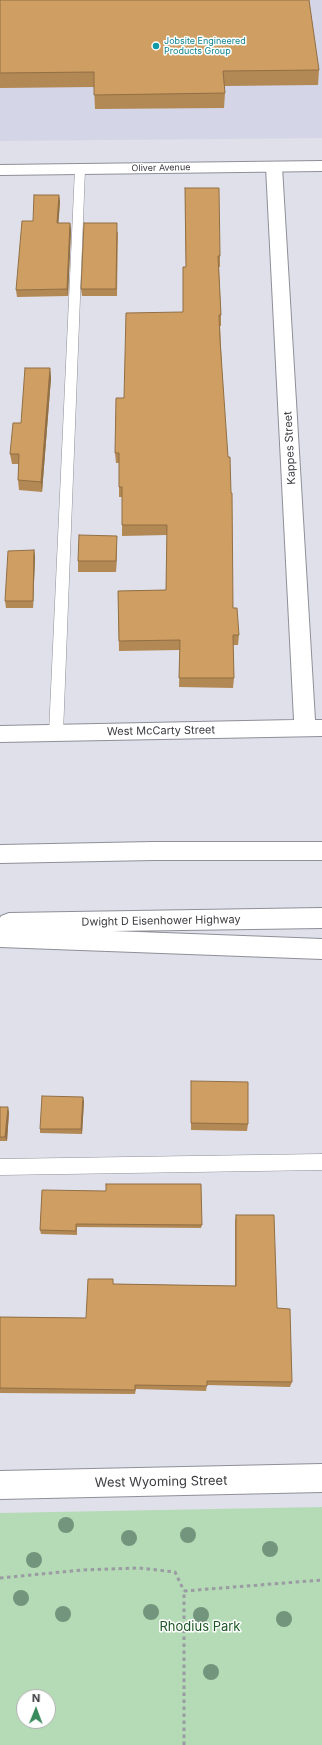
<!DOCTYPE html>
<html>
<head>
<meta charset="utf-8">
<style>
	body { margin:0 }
	#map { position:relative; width:322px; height:1745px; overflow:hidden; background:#dfe0ea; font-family:Inter,sans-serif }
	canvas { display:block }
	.north { position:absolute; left:16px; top:1689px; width:40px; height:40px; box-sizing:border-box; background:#fff; border:1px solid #b1b1b3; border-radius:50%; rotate:1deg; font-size:11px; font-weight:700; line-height:16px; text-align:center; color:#3c3c41 }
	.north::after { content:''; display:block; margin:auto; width:14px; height:18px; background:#388a5c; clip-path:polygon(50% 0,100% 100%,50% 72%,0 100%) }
</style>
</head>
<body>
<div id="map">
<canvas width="322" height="1745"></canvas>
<div class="north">N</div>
</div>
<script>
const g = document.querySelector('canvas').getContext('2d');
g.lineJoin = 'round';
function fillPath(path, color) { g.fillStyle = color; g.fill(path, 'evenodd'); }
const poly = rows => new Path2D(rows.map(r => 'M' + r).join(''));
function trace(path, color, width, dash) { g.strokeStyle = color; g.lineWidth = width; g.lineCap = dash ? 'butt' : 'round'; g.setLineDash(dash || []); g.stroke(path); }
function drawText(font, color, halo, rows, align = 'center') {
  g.font = font + ' Inter,sans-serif'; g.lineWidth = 3; g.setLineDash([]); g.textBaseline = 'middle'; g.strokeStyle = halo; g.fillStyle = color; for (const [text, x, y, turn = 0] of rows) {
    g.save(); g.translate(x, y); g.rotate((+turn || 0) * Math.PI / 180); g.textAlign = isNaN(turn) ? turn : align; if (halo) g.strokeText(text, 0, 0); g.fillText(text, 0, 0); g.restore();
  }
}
fillPath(poly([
	[0,0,322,0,322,138,0,141]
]), '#d4d5e6');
fillPath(poly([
	[322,1507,322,1745,0,1745,0,1513],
	[24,1697,48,1697,48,1721,24,1721]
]), '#b4dbb5');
const lane = poly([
	[80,166,85,169,63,733,61,737,56,739,51,737,49,733,75,169,80,166],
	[322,1154,322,1170,0,1175,0,1159,322,1154]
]);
const street = poly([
	[274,162,279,164,282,167,315,720,322,720,322,736,0,742,0,726,294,720,266,167,269,164,274,162],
	[322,1464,322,1492,0,1499,0,1471,322,1464]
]);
const secondary = poly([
	[322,161,322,171,0,175,0,165,322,161]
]);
const highway = poly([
	[153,842,322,842,322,860,153,860,0,863,0,845,153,842],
	[322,908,322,928,112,931,322,939,322,959,0,947,0,918,1,916,9,913,322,908]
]);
trace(lane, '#8e8f98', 1);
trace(street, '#8e8f98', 2);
trace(secondary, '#8e8f98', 2);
trace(highway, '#8e8f98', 2);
trace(poly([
	[0,1578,82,1570,139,1568,175,1572,184,1591],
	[184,1745,184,1591,322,1580]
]), '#9a9ba3', 3, [3.5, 3.5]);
fillPath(lane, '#fff');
fillPath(street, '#fff');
fillPath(secondary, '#fff');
fillPath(highway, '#fff');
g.fillStyle = '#74957d';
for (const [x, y] of [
	[66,1525],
	[188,1535],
	[129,1538],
	[270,1549],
	[34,1560],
	[21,1598],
	[151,1612],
	[63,1614],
	[201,1615],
	[284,1619],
	[211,1672]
]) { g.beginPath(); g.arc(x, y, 8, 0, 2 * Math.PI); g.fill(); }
fillPath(poly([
	[0,0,319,70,318,85,224,86,225,93,224,108,95,109,94,87,0,88],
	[185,188,220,256,220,267,219,267,221,315,221,326,220,326,233,608,239,635,238,645,233,645,234,678,233,688,179,687,180,650,119,651,118,591,166,590,167,535,122,536,122,497,119,497,119,463,116,463,115,453,124,398,183,312,186,267],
	[59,195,60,202,58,223,70,223,71,230,68,296,17,297,16,290,33,221],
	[118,231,117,296,82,296,81,289],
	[50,368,51,378,42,492,19,490,18,480,19,464,12,464,10,454,21,423],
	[117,547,116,572,78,572,78,561],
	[34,550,35,557,33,608,6,608,5,601],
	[191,1081,248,1124,247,1131,191,1130],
	[84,1101,82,1134,40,1133,40,1129],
	[0,1107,9,1112,7,1141,0,1141],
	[42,1190,202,1225,201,1228,77,1227,77,1235,41,1234,40,1230],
	[236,1215,277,1308,292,1382,290,1387,207,1385,206,1391,136,1389,135,1394,0,1393,0,1317,86,1318,113,1284,235,1286,235,1221]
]), '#b28854');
fillPath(poly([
	[59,195,60,202,58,230,57,223],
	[70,223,71,230,68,296,67,289],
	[50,368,51,378,42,492,41,482],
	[117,536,117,547,116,572,116,561],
	[34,550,35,557,33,608,33,601],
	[83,1097,84,1101,82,1134,81,1129],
	[8,1107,9,1112,7,1141,5,1137]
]), '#916f45');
const building = poly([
	[0,0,309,0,319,70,223,71,225,93,94,95,94,72,0,73,0,0],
	[185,188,219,188,220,256,218,256,221,315,219,315,220,340,228,457,230,457,231,493,232,493,233,608,237,608,239,635,233,635,234,678,179,678,180,640,119,641,118,591,166,590,167,525,122,525,122,487,119,487,119,453,115,453,116,398,124,398,126,313,183,312,183,267,186,267,185,188],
	[34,195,59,195,57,223,70,223,67,289,16,290,22,221,33,221,34,195],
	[84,223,117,223,116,289,81,289,84,223],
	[25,368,50,368,41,482,18,480,19,454,10,454,13,423,21,423,25,368],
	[79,535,117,536,116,561,78,561,79,535],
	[34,550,33,601,5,601,8,551,34,550],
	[191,1081,248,1082,248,1124,191,1123,191,1081],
	[42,1096,83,1097,81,1129,40,1129,42,1096],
	[0,1107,8,1107,5,1137,0,1137,0,1107],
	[106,1184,201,1184,202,1225,76,1224,76,1231,40,1230,42,1190,106,1191,106,1184],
	[236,1215,274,1215,277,1308,290,1309,292,1382,207,1381,207,1386,135,1385,135,1390,0,1388,0,1317,86,1318,88,1279,113,1279,113,1284,236,1286,236,1215]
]);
fillPath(building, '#cf9e62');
trace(building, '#916f45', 1);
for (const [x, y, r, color] of [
	[156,46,4,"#0f9aa8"]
]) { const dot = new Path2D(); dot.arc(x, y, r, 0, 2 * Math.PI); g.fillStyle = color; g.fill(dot); trace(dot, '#fff', 1.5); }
drawText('9px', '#0d838f', '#fff', [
	["Jobsite Engineered",164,41],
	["Products Group",164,51]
], 'left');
drawText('9px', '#3c3c41', '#fff', [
	["Oliver Avenue",161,168,-1]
]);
drawText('11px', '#3c3c41', '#fff', [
	["Kappes Street",290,448,-93],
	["West McCarty Street",161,731,-1],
	["Dwight D Eisenhower Highway",161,921,-1]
]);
drawText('13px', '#3c3c41', '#fff', [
	["West Wyoming Street",161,1482,-1]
]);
drawText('13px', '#1c5724', '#fff', [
	["Rhodius Park",200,1627]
]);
</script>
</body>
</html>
